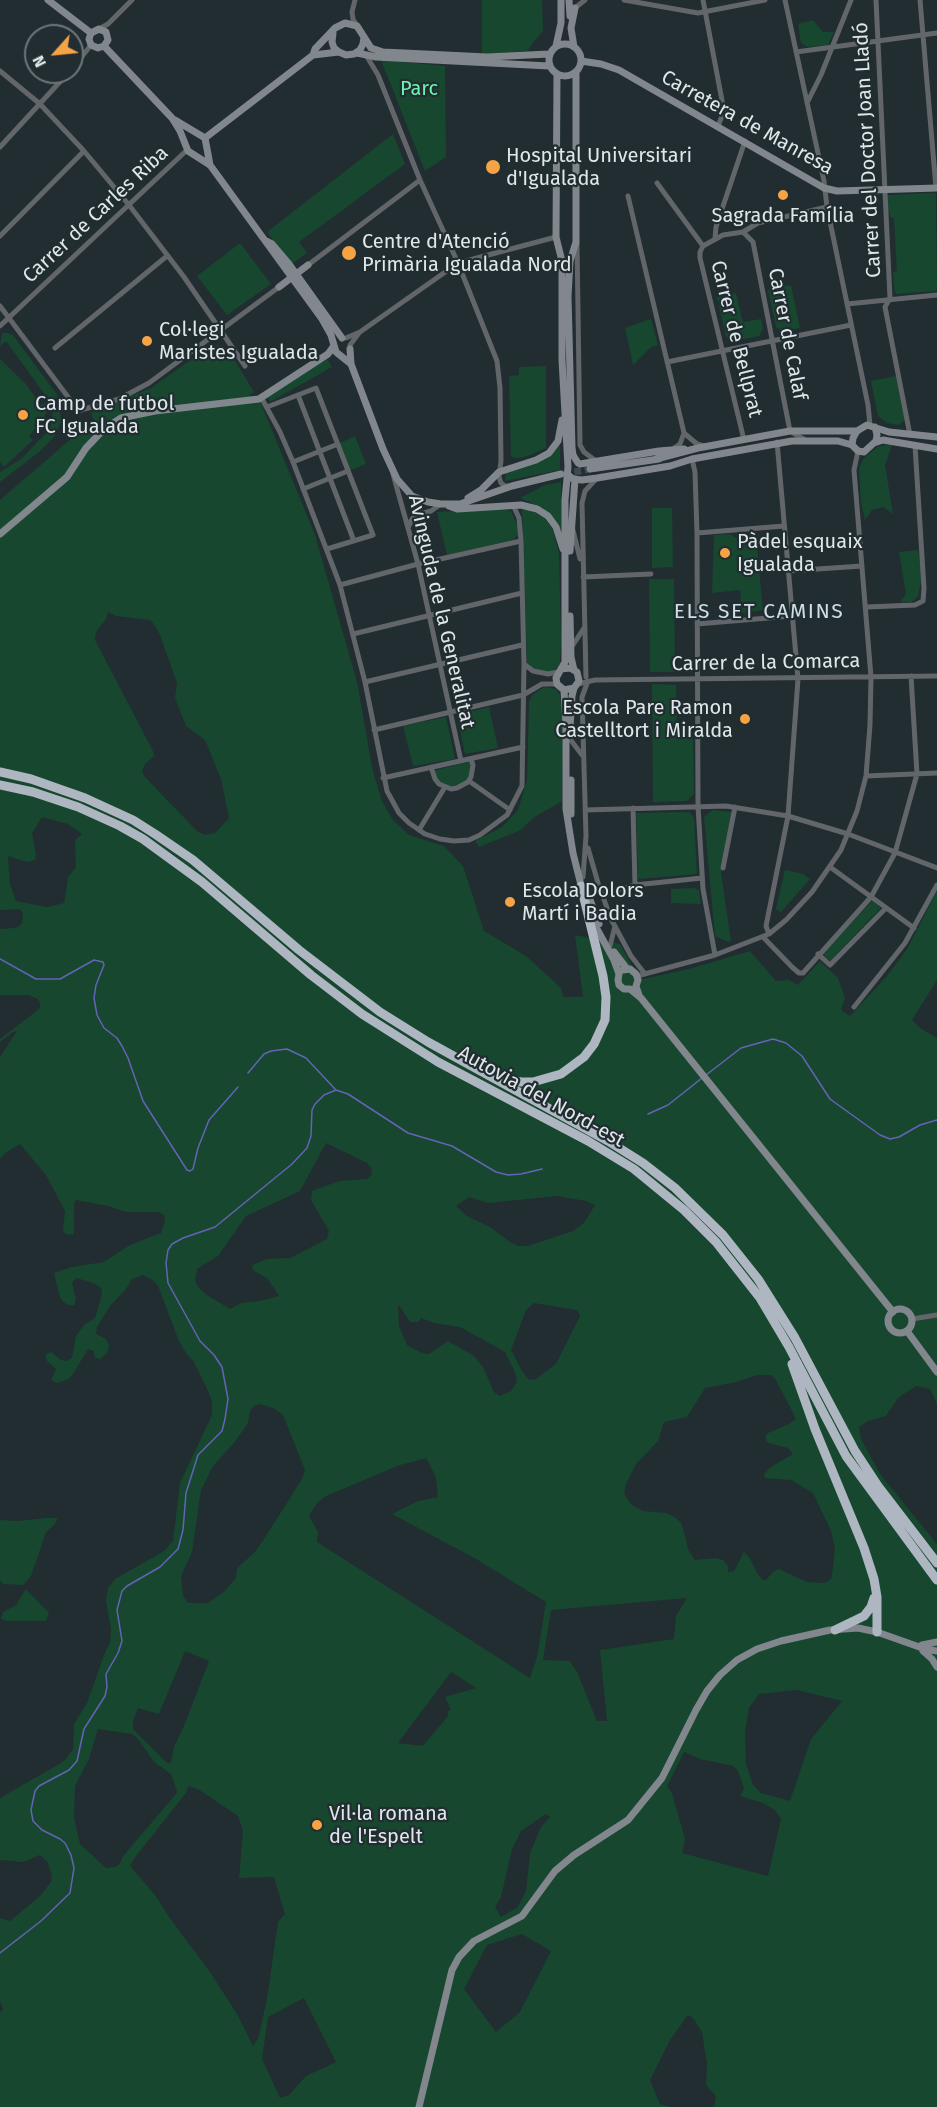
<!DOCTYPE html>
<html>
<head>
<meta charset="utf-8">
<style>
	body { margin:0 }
	#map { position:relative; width:937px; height:2107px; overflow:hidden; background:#212d31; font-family:"Fira Sans",sans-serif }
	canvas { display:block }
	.north { position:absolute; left:24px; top:24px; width:60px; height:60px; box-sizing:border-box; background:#212d31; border:2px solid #6d777b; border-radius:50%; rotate:243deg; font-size:16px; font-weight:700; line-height:24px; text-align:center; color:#e0e7ea }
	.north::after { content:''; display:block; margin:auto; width:21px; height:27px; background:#f5a345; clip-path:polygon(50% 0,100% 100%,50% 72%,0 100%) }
</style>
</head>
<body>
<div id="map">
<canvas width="937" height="2107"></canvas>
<div class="north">N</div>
</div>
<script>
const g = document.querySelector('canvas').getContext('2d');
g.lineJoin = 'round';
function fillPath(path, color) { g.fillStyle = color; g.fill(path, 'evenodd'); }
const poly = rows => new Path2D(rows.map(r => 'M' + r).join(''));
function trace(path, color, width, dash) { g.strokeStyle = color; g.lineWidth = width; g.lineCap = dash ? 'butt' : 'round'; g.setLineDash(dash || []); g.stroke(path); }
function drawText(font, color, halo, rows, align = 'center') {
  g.font = font + ' "Fira Sans",sans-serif'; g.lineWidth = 4.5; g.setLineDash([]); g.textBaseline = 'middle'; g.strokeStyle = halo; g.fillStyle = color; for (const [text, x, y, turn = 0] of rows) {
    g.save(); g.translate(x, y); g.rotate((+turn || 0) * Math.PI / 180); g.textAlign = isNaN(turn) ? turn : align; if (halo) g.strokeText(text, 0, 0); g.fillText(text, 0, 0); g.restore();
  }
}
fillPath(poly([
	[482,0,542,0,543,31,531,45,528,51,482,54],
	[813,20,823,32,834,32,828,45,808,47,801,43,798,24],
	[381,60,445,66,446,157,425,171],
	[393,134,405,164,299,242,307,253,293,263,289,261,267,232],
	[936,193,937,291,896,294,894,289,893,272,897,271,894,218,891,218,887,207,888,195],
	[240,243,271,284,227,315,197,276],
	[791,285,800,328,783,331,776,327,768,290],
	[736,293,743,322,761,319,763,329,759,336,734,341,726,337,717,297],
	[651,319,658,345,651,347,633,365,625,328],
	[2,333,7,333,13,335,58,396,55,399,60,411,61,421,55,436,39,452,0,482,0,472,21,459,50,429,53,412,48,399,6,341,0,346],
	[218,345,228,349,254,392,249,395,260,401,315,535,357,682,373,772,382,801,393,820,409,835,444,846,463,866,484,931,526,956,560,987,564,997,583,997,575,935,620,944,632,966,643,979,689,969,750,951,776,981,789,980,798,985,820,961,838,978,845,998,841,1010,850,1016,887,976,907,949,937,891,937,980,912,1020,920,1028,937,1038,937,1404,930,1389,916,1386,898,1398,886,1416,868,1421,859,1427,861,1439,880,1474,937,1544,937,2107,714,2107,716,2096,706,2085,707,2064,702,2032,693,2018,688,2015,670,2040,650,2080,660,2104,671,2107,0,2107,0,2012,3,2010,0,2001,0,1918,10,1921,40,1896,51,1882,52,1876,48,1863,40,1855,23,1862,0,1860,0,1798,61,1763,66,1759,73,1749,74,1724,87,1703,104,1655,110,1643,111,1629,106,1601,108,1588,115,1579,164,1551,173,1541,180,1483,212,1415,212,1402,208,1391,194,1362,186,1353,179,1341,158,1286,154,1281,143,1275,132,1279,126,1289,110,1306,97,1327,96,1334,106,1339,109,1345,108,1351,101,1359,95,1358,94,1351,88,1349,73,1374,68,1379,57,1383,51,1380,56,1369,47,1361,45,1355,51,1352,61,1360,67,1361,72,1358,76,1336,84,1325,95,1318,102,1294,101,1288,95,1284,77,1278,72,1282,76,1299,74,1305,68,1305,63,1302,60,1297,54,1273,72,1267,104,1262,130,1245,161,1233,165,1221,164,1215,158,1212,126,1212,108,1206,76,1200,74,1204,74,1232,73,1235,66,1234,63,1231,65,1211,46,1175,20,1144,5,1153,0,1159,0,1057,17,1031,13,1032,0,1042,0,1039,34,1013,40,1008,40,1003,38,999,28,995,0,995,0,929,14,928,19,926,22,923,23,913,19,909,0,910,0,500,72,438,68,434,77,425,94,421,91,413,151,388,206,349],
	[108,612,116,616,149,620,154,624,160,635,177,683,175,698,186,726,205,740,221,779,229,818,215,833,205,835,197,831,144,776,142,771,145,764,154,756,153,751,95,640,96,632,106,619],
	[42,817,68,824,82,834,75,840,76,867,68,877,64,903,47,907,16,901,10,884,8,856,27,862,35,860,36,855,32,833],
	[326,1143,367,1163,371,1168,372,1175,367,1179,339,1181,312,1191,311,1200,329,1231,327,1239,290,1258,267,1259,254,1264,252,1267,253,1270,268,1279,279,1296,260,1301,241,1303,230,1309,207,1295,198,1287,195,1281,197,1269,218,1256,246,1216,300,1191],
	[557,1196,586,1201,595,1205,584,1223,573,1231,528,1246,518,1246,510,1242,490,1227,467,1216,456,1206,469,1197,488,1203],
	[534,1303,577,1310,580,1316,556,1364,536,1379,529,1380,522,1371,511,1350,526,1310],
	[398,1304,410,1322,418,1322,421,1318,434,1323,460,1327,505,1352,515,1372,517,1382,511,1391,500,1396,494,1392,483,1367,474,1356,448,1341,429,1354,422,1353,407,1345,399,1326],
	[757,1375,771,1375,775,1378,796,1419,789,1424,768,1433,766,1436,766,1441,769,1443,788,1448,793,1454,771,1467,764,1474,765,1478,791,1480,813,1493,831,1531,835,1549,832,1575,831,1579,825,1583,807,1582,779,1569,773,1572,766,1580,763,1580,758,1575,749,1557,744,1552,734,1571,728,1572,728,1566,723,1560,716,1558,695,1560,688,1549,682,1524,676,1518,666,1513,643,1511,632,1505,624,1494,626,1484,636,1464,658,1441,664,1422,687,1417,705,1388,736,1382],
	[260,1404,273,1408,283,1415,305,1470,302,1479,262,1542,254,1553,237,1568,236,1578,225,1591,208,1603,190,1603,187,1602,183,1595,181,1576,192,1552,201,1490,213,1466,234,1443,248,1423,250,1411,254,1406],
	[426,1458,436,1477,438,1497,418,1501,392,1514,476,1559,546,1602,537,1657,530,1678,317,1542,318,1532,309,1516,317,1503,326,1496,397,1466],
	[687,1598,676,1616,674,1639,600,1650,607,1721,597,1721,577,1672,570,1661,543,1660,551,1610],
	[185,1651,209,1661,184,1726,174,1747,171,1763,167,1763,133,1729,133,1721,138,1708,159,1714],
	[451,1672,476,1688,445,1697,451,1710,448,1711,448,1716,423,1746,398,1743],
	[797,1690,842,1701,811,1739,790,1801,761,1793,753,1785,746,1764,745,1732,749,1708,759,1694],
	[98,1729,132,1734,138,1739,154,1762,171,1774,177,1791,176,1794,124,1855,119,1865,114,1867,106,1868,80,1844,74,1818,75,1786,89,1759],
	[684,1752,700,1759,733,1766,738,1771,744,1789,740,1796,763,1803,775,1810,781,1819,768,1876,682,1853,685,1839,672,1793,667,1786],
	[188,1786,198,1789,238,1816,243,1831,239,1878,274,1877,285,1914,278,1922,267,1999,258,2039,253,2046,237,2014,210,1972,169,1917,155,1895,130,1866,136,1856,186,1793],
	[546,1814,550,1817,541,1827,530,1853,526,1891,518,1907,501,1917,495,1907,501,1897,512,1849,521,1831],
	[522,1934,551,1951,520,2012,496,2032,464,1989,487,1945],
	[304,1998,336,2062,306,2076,289,2095,280,2098,262,2059,268,2017],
	[0,359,25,383,41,405,45,403,47,410,44,418,29,436,33,440,4,467,0,462],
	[327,359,332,367,270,402,267,397],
	[546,366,546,448,528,456,518,458,511,457,509,376,519,375,519,367],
	[896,376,905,420,899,425,887,423,878,416,871,381],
	[355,436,366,464,348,471,338,444],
	[560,441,560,470,505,481,506,472,534,464],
	[886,445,892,445,885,465,893,514,883,507,872,510,865,520,861,502,859,469,863,459,877,447],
	[561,482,563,530,561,531,553,519,543,508,520,498,545,485],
	[527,508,546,519,553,531,559,553,561,641,560,663,556,669,549,672,533,669,527,663,522,510],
	[652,508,672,508,673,567,652,568],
	[500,509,511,511,518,527,518,535,513,540,447,555,437,512],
	[730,534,736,538,756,536,763,610,742,613,740,590,712,593,714,535],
	[918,550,922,576,918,596,912,602,900,602,906,594,899,552],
	[649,579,674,579,675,672,650,672],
	[652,684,676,685,677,738,693,738,694,794,687,801,653,802],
	[544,687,556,689,560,695,563,726,562,801,533,818,521,830,479,847,475,841,502,827,518,810,527,780,529,702,532,695],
	[489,707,498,748,465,754,457,715],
	[446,717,455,759,413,766,403,726],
	[472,761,471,777,457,788,439,784,432,771],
	[713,810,732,812,721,873,731,941,728,942,715,936,704,817],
	[689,812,694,818,697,874,638,879,636,813],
	[785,870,803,874,810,879,781,912,776,909],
	[695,888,699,891,701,904,671,903,671,889],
	[872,901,881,908,830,961,822,954],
	[46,1518,58,1518,54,1525,46,1532,31,1576,23,1585,3,1584,0,1580,0,1520,18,1521],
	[26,1589,49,1613,46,1621,7,1621,1,1619,3,1612,16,1605]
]), '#17472f');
trace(poly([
	[0,959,36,979,60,979,94,960,103,962,104,965,96,985,94,998,97,1015,104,1028,117,1038,122,1046,128,1058,143,1101,187,1170,190,1171,193,1169,198,1148,209,1120,238,1087],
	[248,1073,264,1054,271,1051,287,1049,306,1058,335,1089],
	[706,1075,741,1048,773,1039,786,1043,802,1056,830,1099,880,1135,890,1139,899,1137,920,1125,937,1120],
	[648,1114,668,1105,702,1078],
	[0,1953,41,1921,70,1893,74,1868,71,1855,65,1843,60,1839,42,1830,33,1821,31,1810,35,1791,39,1786,69,1770,77,1761,84,1729,105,1696,107,1687,106,1674,118,1653,122,1641,117,1610,122,1591,127,1586,160,1567,178,1549,183,1530,186,1493,198,1455,222,1431,225,1419,228,1399,222,1367,214,1355,200,1341,168,1283,166,1263,168,1250,172,1244,183,1238,215,1227,292,1164,307,1148,311,1136,312,1110,315,1104,324,1095,336,1090,348,1094,408,1133,452,1146,496,1172,508,1175,521,1174,542,1169]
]), '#6463b6', 1.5);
trace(poly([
	[564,474,590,469]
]), '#3e494d', 7, [7, 3.5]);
trace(poly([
	[355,0,352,12,353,19,357,26],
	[624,0,698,13,765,0],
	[703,0,724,111,718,126],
	[785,0,824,181,827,207,868,405,870,425],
	[876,0,890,298,885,307,910,435],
	[920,0,936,188],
	[575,8,585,0],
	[99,29,108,24,132,0],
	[796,52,937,33],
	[366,55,378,75,420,180,458,263,497,361,500,388,501,461,499,477,501,483,505,486,510,486],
	[72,69,91,45],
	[0,71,40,104,84,151,129,205,184,277,245,366],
	[807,103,821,75,851,0],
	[0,147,69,72],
	[657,183,703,246],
	[628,196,684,433,697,444,704,446],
	[743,232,758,223,827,207],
	[0,236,84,151],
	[715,238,716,227,745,141],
	[577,243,580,445,584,452,596,461],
	[703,246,723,235,743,232,753,242,790,431,805,440],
	[703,246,700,252,700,258,744,440],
	[308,265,420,180],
	[847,304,937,295],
	[0,306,77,409,81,410,119,399,149,383,279,287],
	[0,326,187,150],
	[346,338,360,332,458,263,556,237],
	[350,345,359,333],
	[55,348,167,256],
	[667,362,851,325],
	[298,395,354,541],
	[261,397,280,432,293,462,340,585,365,682,387,791,399,813,409,823,425,834,440,839,454,841,469,840,480,835,507,815,522,786,524,664,521,541,519,518,513,505],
	[267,407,316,388,373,535,327,549],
	[674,448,680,444,684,433],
	[692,459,695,472,697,533,698,806,703,889,715,955],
	[293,462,338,444],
	[393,474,418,564,461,761],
	[303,489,348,471],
	[408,528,412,519,416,515,431,511,441,504],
	[573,530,580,559],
	[697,533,784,526],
	[788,571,862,566],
	[583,577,651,574],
	[340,585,418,564,521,541],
	[867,607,915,605,923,601,924,588,915,446],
	[697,624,792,616],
	[353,634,522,593],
	[571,648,584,628],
	[524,664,533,671,548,674,558,672],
	[586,677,582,503,585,491,597,478],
	[365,682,522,645],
	[578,684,595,680,937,676],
	[374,730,523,695,542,684,557,684],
	[570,739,582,755],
	[431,767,435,779,439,784,451,789,457,788,468,782,471,777,473,765,471,759],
	[866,776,937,773],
	[383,778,523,747],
	[469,781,510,810],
	[633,808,635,885],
	[585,810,726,806,788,816,848,834,937,868],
	[419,830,445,787],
	[588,848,598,883,611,919,631,956,645,974],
	[830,867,914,928],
	[723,868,735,807],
	[583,877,586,836,582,697,588,681],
	[602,895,635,885,702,878],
	[769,934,766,926,788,816,798,679,777,442],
	[763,937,792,967,799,973,803,973,871,897,895,853,917,774,911,676],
	[610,946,615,926],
	[818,954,830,965,886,908],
	[637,976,715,955,769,934,786,920,812,892,841,850,857,811,866,776,870,725,871,677,854,470,858,451],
	[854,1007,905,943,937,885],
	[912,1319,937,1315]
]), '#62666a', 5);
trace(poly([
	[48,0,91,33],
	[569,0,570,16],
	[91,33,99,29,106,32,108,40,104,46],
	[91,33,89,39,91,45,98,48,104,46],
	[333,33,332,42,334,48,339,52,346,55,354,54,360,50,363,44,364,37],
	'549 60a16 16 0 1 1 32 0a16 16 0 1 1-32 0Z',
	[104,46,172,118,180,131,188,151,210,165,322,319,331,335,336,352,351,364],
	[556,46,561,23,561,0],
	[574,47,571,28,575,8],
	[357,53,376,57,549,66],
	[313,55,339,52],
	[581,61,601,64,619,70,824,188,837,191,937,188],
	[576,72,576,242,570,261,568,296,572,448,573,455,578,463],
	[557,74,556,237,562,261,562,360,568,467,565,500,565,662,556,678,557,684,564,690,574,688,579,681,577,672,570,668,561,669],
	[175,120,205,138,210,165],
	[205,138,313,55,315,49,335,28,345,23,357,26,371,48,383,52,487,57,549,54],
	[266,241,272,244,289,264,342,338],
	[279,287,308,265],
	[350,349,351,364,383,449,397,479,412,496,428,502,441,504,460,504,512,486,561,474],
	[874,443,883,440,937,449],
	[852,445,853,438,857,431,867,425,889,432,937,437],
	[656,459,698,448,790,431,857,431],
	[580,464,659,451,684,449],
	[590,469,659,459],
	[568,475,573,479,582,480,597,478,670,466,692,459,792,441,838,441,852,445,858,451,864,452,876,441,877,435,875,427],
	[468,498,481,490,499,472,536,460,549,453,558,441,562,420],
	[449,506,457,509,521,505,537,509,548,516,556,527,563,549],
	[0,534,67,477,86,448,104,429,121,418,155,411,259,399,328,354,333,347],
	[570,551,575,479],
	[570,616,571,657,574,670],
	[564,690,566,725,566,809,573,853,582,889],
	[570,727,572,696,574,688],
	[571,780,571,814],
	[586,889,599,924],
	[592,920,614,960,619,974,618,980,619,985,624,989,630,989,641,998,893,1312],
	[614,952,627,969],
	[623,970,630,969,636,974,638,980,636,986,639,995],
	'888 1321a12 12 0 1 1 24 0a12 12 0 1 1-24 0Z',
	[907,1331,937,1372],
	[922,1645,937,1642],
	[923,1651,932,1659,937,1667],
	[419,2107,452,1970,459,1957,474,1941,522,1916,555,1871,574,1855,628,1820,662,1778,696,1710,707,1691,720,1675,737,1660,757,1649,781,1641,830,1630,858,1628,877,1632,925,1649,937,1651]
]), '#81878d', 7);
trace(poly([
	[0,772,31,779,85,798,133,820,155,834,193,860,299,950,380,1012,428,1042,608,1141,643,1163,675,1188,723,1235,758,1279,795,1338,855,1451,878,1486,937,1563],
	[0,785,33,792,78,807,120,826,143,839,202,882,311,975,362,1014,438,1062,588,1141,634,1169,684,1210,716,1242,760,1298,789,1347,846,1456,937,1580],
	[498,1077,521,1082,533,1082,561,1074,584,1057,594,1044,605,1020,606,997,603,976,581,886],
	[792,1364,815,1429,864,1548,874,1579,877,1597,877,1632],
	[835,1630,864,1616,871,1607,874,1598]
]), '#aeb7c1', 9);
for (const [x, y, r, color] of [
	[493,167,8,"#f5a345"],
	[783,195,6,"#f5a345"],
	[349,253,8,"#f5a345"],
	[147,341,6,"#f5a345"],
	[23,415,6,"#f5a345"],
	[725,553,6,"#f5a345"],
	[745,719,6,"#f5a345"],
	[510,902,6,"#f5a345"],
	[317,1825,6,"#f5a345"]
]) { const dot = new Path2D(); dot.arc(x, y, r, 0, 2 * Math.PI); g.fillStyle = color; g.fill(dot); trace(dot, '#212d31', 2); }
drawText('20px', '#6af6af', '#212d31', [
	["Parc",419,89]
]);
drawText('20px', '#e0e7ea', '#212d31', [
	["Carretera de Manresa",747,123,29],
	["Carrer del Doctor Joan Lladó",868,150,-93],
	["Carrer de Carles Riba",96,215,-43],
	["Carrer de Calaf",787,334,79],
	["Carrer de Bellprat",736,339,76],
	["Avinguda de la Generalitat",441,612,77],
	["Carrer de la Comarca",766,663,-1],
	["Autovia del Nord-est",541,1097,29]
]);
drawText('20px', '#e0e7ea', '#212d31', [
	["Hospital Universitari",506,156],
	["d'Igualada",506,179],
	["Sagrada Família",783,216,"center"],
	["Centre d'Atenció",362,242],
	["Primària Igualada Nord",362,265],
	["Col·legi",159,330],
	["Maristes Igualada",159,353],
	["Camp de futbol",35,404],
	["FC Igualada",35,427],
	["Pàdel esquaix",737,542],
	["Igualada",737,565],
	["Escola Pare Ramon",733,708,"right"],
	["Castelltort i Miralda",733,731,"right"],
	["Escola Dolors",522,891],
	["Martí i Badia",522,914],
	["Vil·la romana",329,1814],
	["de l'Espelt",329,1837]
], 'left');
g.letterSpacing = '1.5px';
drawText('21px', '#d0dfe4', '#212d31', [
	["ELS SET CAMINS",759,612]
]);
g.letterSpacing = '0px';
</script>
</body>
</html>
